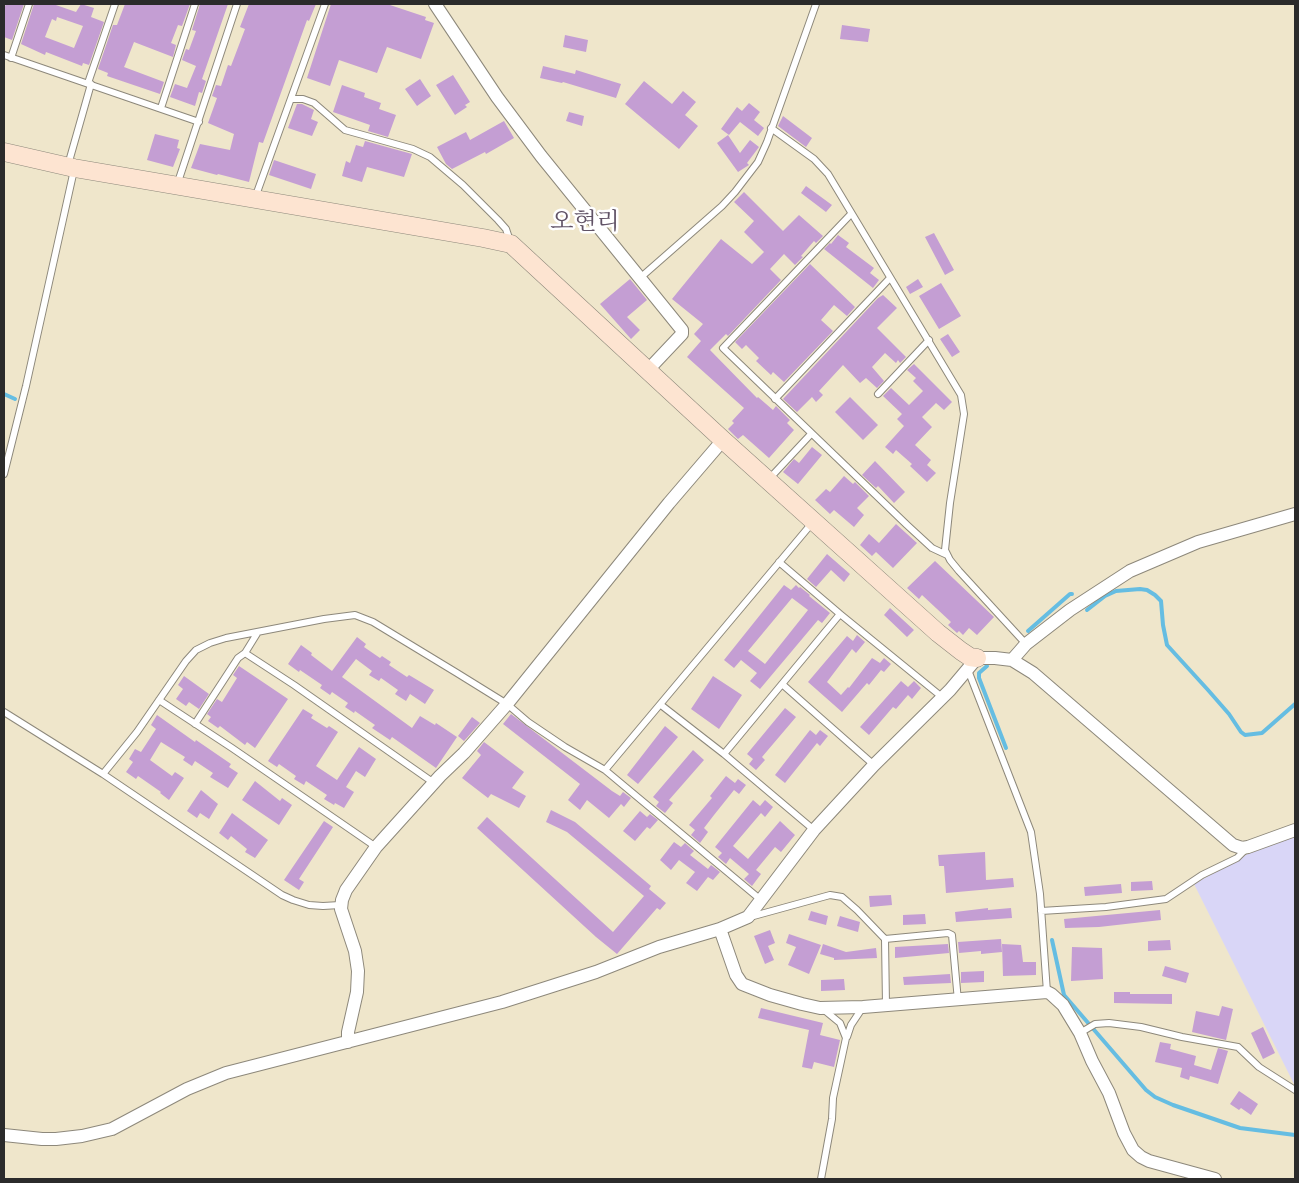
<!DOCTYPE html>
<html>
<head>
<meta charset="utf-8">
<style>
	body { margin:0 }
	#map { position:relative; width:1299px; height:1183px; overflow:hidden; background:#efe6cb; font-family:Cardo,serif }
	canvas { display:block }
	.frame { position:absolute; inset:0; border:5px solid #2b2b2b; pointer-events:none }
</style>
</head>
<body>
<div id="map">
<canvas width="1299" height="1183"></canvas>
<div class="frame"></div>
</div>
<script>
const g = document.querySelector('canvas').getContext('2d');
g.lineJoin = 'round';
function fillPath(path, color) { g.fillStyle = color; g.fill(path, 'evenodd'); }
const poly = rows => new Path2D(rows.map(r => 'M' + r).join(''));
function trace(path, color, width, dash) { g.strokeStyle = color; g.lineWidth = width; g.lineCap = dash ? 'butt' : 'round'; g.setLineDash(dash || []); g.stroke(path); }
function drawText(font, color, halo, rows, align = 'center') {
  g.font = font + ' Cardo,"Noto Serif KR",serif'; g.lineWidth = 5; g.setLineDash([]); g.textBaseline = 'middle'; g.strokeStyle = halo; g.fillStyle = color; for (const [text, x, y, turn = 0] of rows) {
    g.save(); g.translate(x, y); g.rotate((+turn || 0) * Math.PI / 180); g.textAlign = isNaN(turn) ? turn : align; if (halo) g.strokeText(text, 0, 0); g.fillText(text, 0, 0); g.restore();
  }
}
fillPath(poly([
	[1295,835,1295,1086,1194,884,1251,852]
]), '#d9d6f7');
trace(poly([
	[4,394,15,399],
	[1087,610,1105,596,1116,591,1140,589,1147,590,1155,595,1161,601,1163,625,1167,645,1208,690,1229,714,1241,732,1245,735,1262,733,1295,704],
	[1028,631,1070,594,1072,594],
	[987,666,979,673,979,678,1006,748],
	[1052,940,1064,995,1146,1090,1155,1097,1173,1105,1240,1128,1295,1135]
]), '#65bde2', 4);
fillPath(poly([
	[6,4,24,4,12,40,4,37,4,9],
	[34,4,53,4,76,12,81,4,94,8,91,17,104,22,89,65,83,63,82,66,46,52,45,55,21,44],
	[57,17,83,26,74,48,45,37,52,19,56,21],
	[125,4,190,4,182,26,178,25,171,43,176,45,173,57,134,42,125,65,124,67,164,82,160,94,107,76,108,73,98,69,113,25,117,25],
	[200,4,228,4,202,79,206,81,202,93,199,92,195,106,170,97,175,84,187,88,196,66,182,60,186,49,189,50,196,31,192,30],
	[249,4,316,4,309,21,307,20,263,143,259,142,249,182,218,174,217,175,191,168,200,144,230,150,234,134,208,123,217,98,212,96,216,85,221,86,228,65,231,66,245,29,240,27],
	[331,4,387,4,426,17,425,20,434,23,421,59,387,47,377,73,339,60,330,86,307,78],
	[842,25,870,29,868,42,840,39],
	[565,35,588,40,586,52,563,47],
	[543,66,575,74,576,70,621,84,616,98,563,82,562,83,540,78],
	[453,75,470,102,465,105,467,107,455,115,436,85],
	[420,79,431,96,417,106,405,89],
	[644,81,672,104,683,91,696,102,685,115,698,126,679,149,625,104],
	[342,85,365,93,364,97,381,103,379,109,396,115,388,137,368,131,370,125,333,112],
	[749,103,760,112,754,120,764,128,758,136,740,122,729,135,721,129,737,107,742,111],
	[297,104,302,104,314,110,311,119,318,122,312,136,288,128],
	[569,112,584,116,582,126,566,121],
	[783,116,812,138,806,147,778,126],
	[504,121,514,138,486,154,485,152,452,169,446,164,437,147,466,132,470,140],
	[155,134,179,140,177,148,180,149,173,167,147,160],
	[728,135,740,153,750,140,759,147,747,163,749,165,738,172,717,143],
	[365,141,412,154,404,177,367,167,362,182,342,176,346,161,350,163,356,145,363,147],
	[274,160,316,174,311,189,269,175],
	[806,186,832,205,826,212,801,193],
	[744,192,783,231,799,215,823,236,816,243,814,241,801,256,803,257,795,265,784,254,770,269,781,280,728,336,726,334,710,350,757,398,758,397,773,410,776,406,790,420,787,423,794,430,769,458,743,435,738,439,728,429,734,423,732,421,744,408,687,357,701,341,694,334,703,324,672,299,721,239,752,264,764,252,744,232,754,221,734,202],
	[934,233,954,270,945,275,925,237],
	[838,235,849,243,846,247,874,268,870,273,879,280,873,288,824,249,830,243,831,244],
	[810,264,855,307,847,316,834,305,821,320,833,331,784,382,773,372,771,375,756,361,759,358,746,345,742,349,735,342],
	[630,279,647,300,627,317,640,330,631,339,600,304],
	[918,279,923,287,910,294,906,287],
	[941,283,961,316,939,329,919,296],
	[883,295,897,308,877,328,906,357,900,363,898,360,896,363,885,353,872,367,884,381,877,388,866,378,860,383,843,365,819,391,823,395,816,402,812,397,797,412,783,399,878,298],
	[948,334,960,352,952,357,940,339],
	[914,364,952,402,944,410,936,403,922,417,932,427,915,445,931,460,927,465,936,473,927,482,910,466,912,464,896,450,893,454,885,447,904,426,897,419,902,414,883,396,891,388,909,405,923,391,913,381,916,378,907,370],
	[850,397,878,425,863,440,835,412],
	[812,447,822,455,798,484,783,472,794,459,799,463],
	[875,461,905,492,894,503,878,486,876,488,862,475],
	[844,476,853,484,855,482,869,496,857,508,864,515,854,527,834,510,830,514,815,500,826,489,830,492],
	[896,524,917,543,893,568,876,552,872,556,860,545,869,534,879,543],
	[827,554,850,574,844,582,831,570,816,587,807,579],
	[935,561,994,617,977,635,969,628,963,635,959,631,957,633,948,625,951,622,922,595,919,599,907,588],
	[784,585,791,590,796,585,799,588,800,587,810,595,809,596,830,613,822,623,818,620,760,689,750,681,757,673,741,660,734,668,724,660],
	[792,598,808,610,765,664,748,651],
	[890,608,914,630,907,637,884,615],
	[857,635,865,642,856,653,852,649,827,682,841,695,848,687,849,688,872,658,880,663,884,658,891,664,884,672,881,670,869,685,867,683,842,712,808,682,847,636,853,641],
	[357,637,366,644,364,647,380,658,382,656,391,662,389,665,407,677,409,675,434,690,425,704,410,694,406,701,395,694,398,690,381,678,379,681,369,675,372,671,356,659,342,677,412,728,420,716,435,725,436,723,457,737,436,768,392,737,390,740,372,728,375,725,355,711,354,713,345,707,348,703,332,692,330,695,320,688,322,685,300,670,299,672,288,664,301,645,312,653,311,655,332,671],
	[239,666,288,699,255,748,247,742,245,745,220,726,218,728,208,721,211,717,207,714,217,699,222,702,237,678,233,675],
	[184,676,209,694,199,709,189,702,186,706,176,699,183,689,178,685],
	[713,676,742,695,719,729,691,709],
	[901,681,908,687,914,681,921,688,912,699,908,695,896,709,893,707,869,735,860,727],
	[785,708,796,717,762,757,765,760,756,770,749,764,753,759,747,754],
	[303,709,313,715,311,718,327,728,329,726,338,732,316,766,337,780,359,747,376,759,365,777,356,771,346,787,354,792,344,808,335,803,334,805,324,799,327,795,306,781,304,785,294,779,296,776,279,764,277,767,268,761],
	[511,714,612,791,620,796,623,792,631,798,624,807,621,804,609,818,587,800,580,810,568,800,580,784,503,724],
	[157,715,195,742,196,740,231,764,229,767,238,773,228,788,210,777,213,773,195,761,192,766,183,760,185,757,161,742,150,760,172,776,175,772,184,778,169,800,160,793,161,792,138,776,136,779,126,772,133,762,129,759,135,749,141,752,156,729,151,725],
	[472,717,480,723,464,741,458,736],
	[665,726,678,737,638,784,627,775],
	[810,730,816,735,820,730,828,736,820,746,817,743,785,783,775,775],
	[484,742,524,772,512,788,526,796,519,808,491,794,488,798,462,778,481,755,477,751],
	[693,750,704,760,669,800,673,803,665,813,656,806,659,802,653,797],
	[726,776,735,783,738,779,746,785,739,794,734,790,714,815,704,828,708,832,700,843,691,835,695,830,689,825,712,798,710,796],
	[255,781,280,801,282,798,292,805,279,825,242,800],
	[201,790,218,804,209,819,200,813,197,818,187,811],
	[753,800,760,806,765,800,773,807,765,817,761,813,733,846,748,859,780,821,795,835,781,852,775,847,756,870,761,874,752,886,744,879,749,874,730,858,726,864,718,857,722,853,715,847],
	[551,810,575,822,651,886,649,889,666,903,660,910,657,908,617,954,596,937,477,828,487,817,613,932,644,896,567,832,546,822],
	[640,811,647,817,650,814,658,820,650,829,647,827,635,841,623,831],
	[232,813,268,840,255,858,245,852,247,849,231,836,228,840,219,833],
	[324,821,333,827,299,879,304,882,299,890,284,880],
	[674,842,681,847,685,843,694,851,690,855,708,869,711,865,720,872,713,880,708,877,697,891,686,883,695,872,679,860,671,870,660,860],
	[985,852,986,880,1013,878,1014,887,946,893,944,866,939,866,938,855],
	[1152,881,1153,890,1131,891,1131,882],
	[1121,884,1122,893,1085,896,1084,887],
	[891,895,892,905,870,907,869,896],
	[988,908,988,910,1011,908,1012,918,956,922,955,912],
	[1160,910,1161,920,1099,927,1065,928,1064,919],
	[811,911,828,916,826,925,808,920],
	[925,914,926,924,903,925,903,915],
	[840,916,860,922,858,932,837,926],
	[770,930,775,943,768,946,774,960,765,964,754,936],
	[789,934,821,945,809,974,788,965,796,947,786,943],
	[1001,939,1002,952,981,954,981,951,959,953,958,942],
	[1170,940,1171,950,1148,951,1148,941],
	[823,944,846,952,876,948,877,958,834,960,834,958,820,954],
	[948,944,949,953,895,958,895,947],
	[1002,944,1021,945,1023,962,1036,962,1036,975,1003,976],
	[1072,947,1102,948,1103,979,1071,981],
	[1165,966,1189,973,1186,983,1162,976],
	[984,971,984,982,961,983,961,972],
	[950,974,951,983,904,985,903,977],
	[844,979,845,990,821,991,821,980],
	[1114,992,1130,992,1130,994,1172,994,1172,1004,1114,1003],
	[1222,1006,1233,1009,1226,1040,1192,1032,1196,1011,1219,1016],
	[761,1008,823,1023,820,1035,840,1040,834,1067,814,1062,812,1069,802,1067,809,1030,758,1018],
	[1263,1027,1275,1053,1263,1059,1251,1033],
	[1160,1042,1171,1044,1170,1049,1196,1056,1194,1065,1211,1070,1218,1048,1228,1051,1218,1084,1190,1076,1189,1080,1180,1077,1182,1068,1155,1062],
	[1239,1091,1258,1104,1251,1115,1241,1108,1239,1110,1230,1104]
]), '#c49ed3');
const lane = poly([
	[4,55,199,122],
	[11,58,29,4],
	[88,83,115,4],
	[292,99,303,99,314,103,345,130,413,149,430,157,463,185,498,220,506,229,510,241],
	[161,108,195,4],
	[771,128,814,159,828,174,961,395,964,414,950,503,945,550,950,560,959,571,1026,644],
	[68,165,91,84],
	[177,185,237,4],
	[255,198,325,4],
	[851,214,723,348,907,525,932,548,947,555],
	[640,278,722,206,735,192,758,162,767,142,816,4],
	[878,394,929,340],
	[775,399,890,278],
	[4,474,26,386,74,170],
	[769,479,811,434],
	[779,562,840,614,942,697],
	[245,653,294,685,434,783],
	[968,670,1031,832,1040,894,1047,992],
	[782,684,874,765],
	[159,700,232,748,376,847],
	[661,705,724,754,814,830],
	[4,712,103,774,282,895,293,900,309,905,323,906,340,905],
	[195,724,238,658,245,653,258,632],
	[724,754,840,614],
	[103,774,137,732,186,661,196,650,210,643,226,638,324,619,355,615,373,622,457,673,507,704,528,722,565,747,605,770],
	[761,900,605,770,813,522],
	[1041,911,1106,907,1166,899,1202,875,1237,858,1246,849],
	[750,917,830,895,842,897,857,910,885,939,886,1005],
	[885,939,948,933,952,935,958,1001],
	[1080,1033,1095,1024,1109,1023,1141,1027,1182,1037,1238,1047,1259,1067,1295,1090],
	[847,1037,851,1025,863,1007],
	[821,1179,832,1119,833,1098,846,1038,840,1023,823,1009]
]);
const street = poly([
	[435,4,497,97,541,156,682,330,682,334,648,370],
	[1012,660,1026,644,1070,610,1130,571,1198,542,1295,514],
	[720,929,736,975,742,984,770,995,802,1004,820,1008,863,1007,1047,992,1051,994,1063,1005,1080,1033,1092,1061,1109,1093,1124,1133,1133,1150,1141,1157,1149,1161,1215,1179],
	[348,1042,348,1032,357,992,358,971,355,951,341,909,342,900,346,890,376,847,440,776,464,753,507,704,669,503,723,440],
	[4,1135,42,1139,56,1139,82,1136,112,1129,187,1089,226,1073,502,1002,596,972,659,947,720,929,748,917,814,830,874,765,950,690,977,658,995,658,1012,660,1033,673,1233,845,1242,848,1248,847,1295,830]
]);
const secondary = poly([
	[4,152,74,168,483,238,511,244,723,440,938,633,961,651,970,657,977,658]
]);
trace(lane, '#8d887b', 8);
trace(street, '#8d887b', 14);
trace(secondary, '#8d887b', 19);
trace(lane, '#fff', 6);
trace(street, '#fff', 12);
trace(secondary, '#fde4d1', 18);
drawText('24px', '#615366', '#fff', [
	["오현리",585,223]
]);
</script>
</body>
</html>
